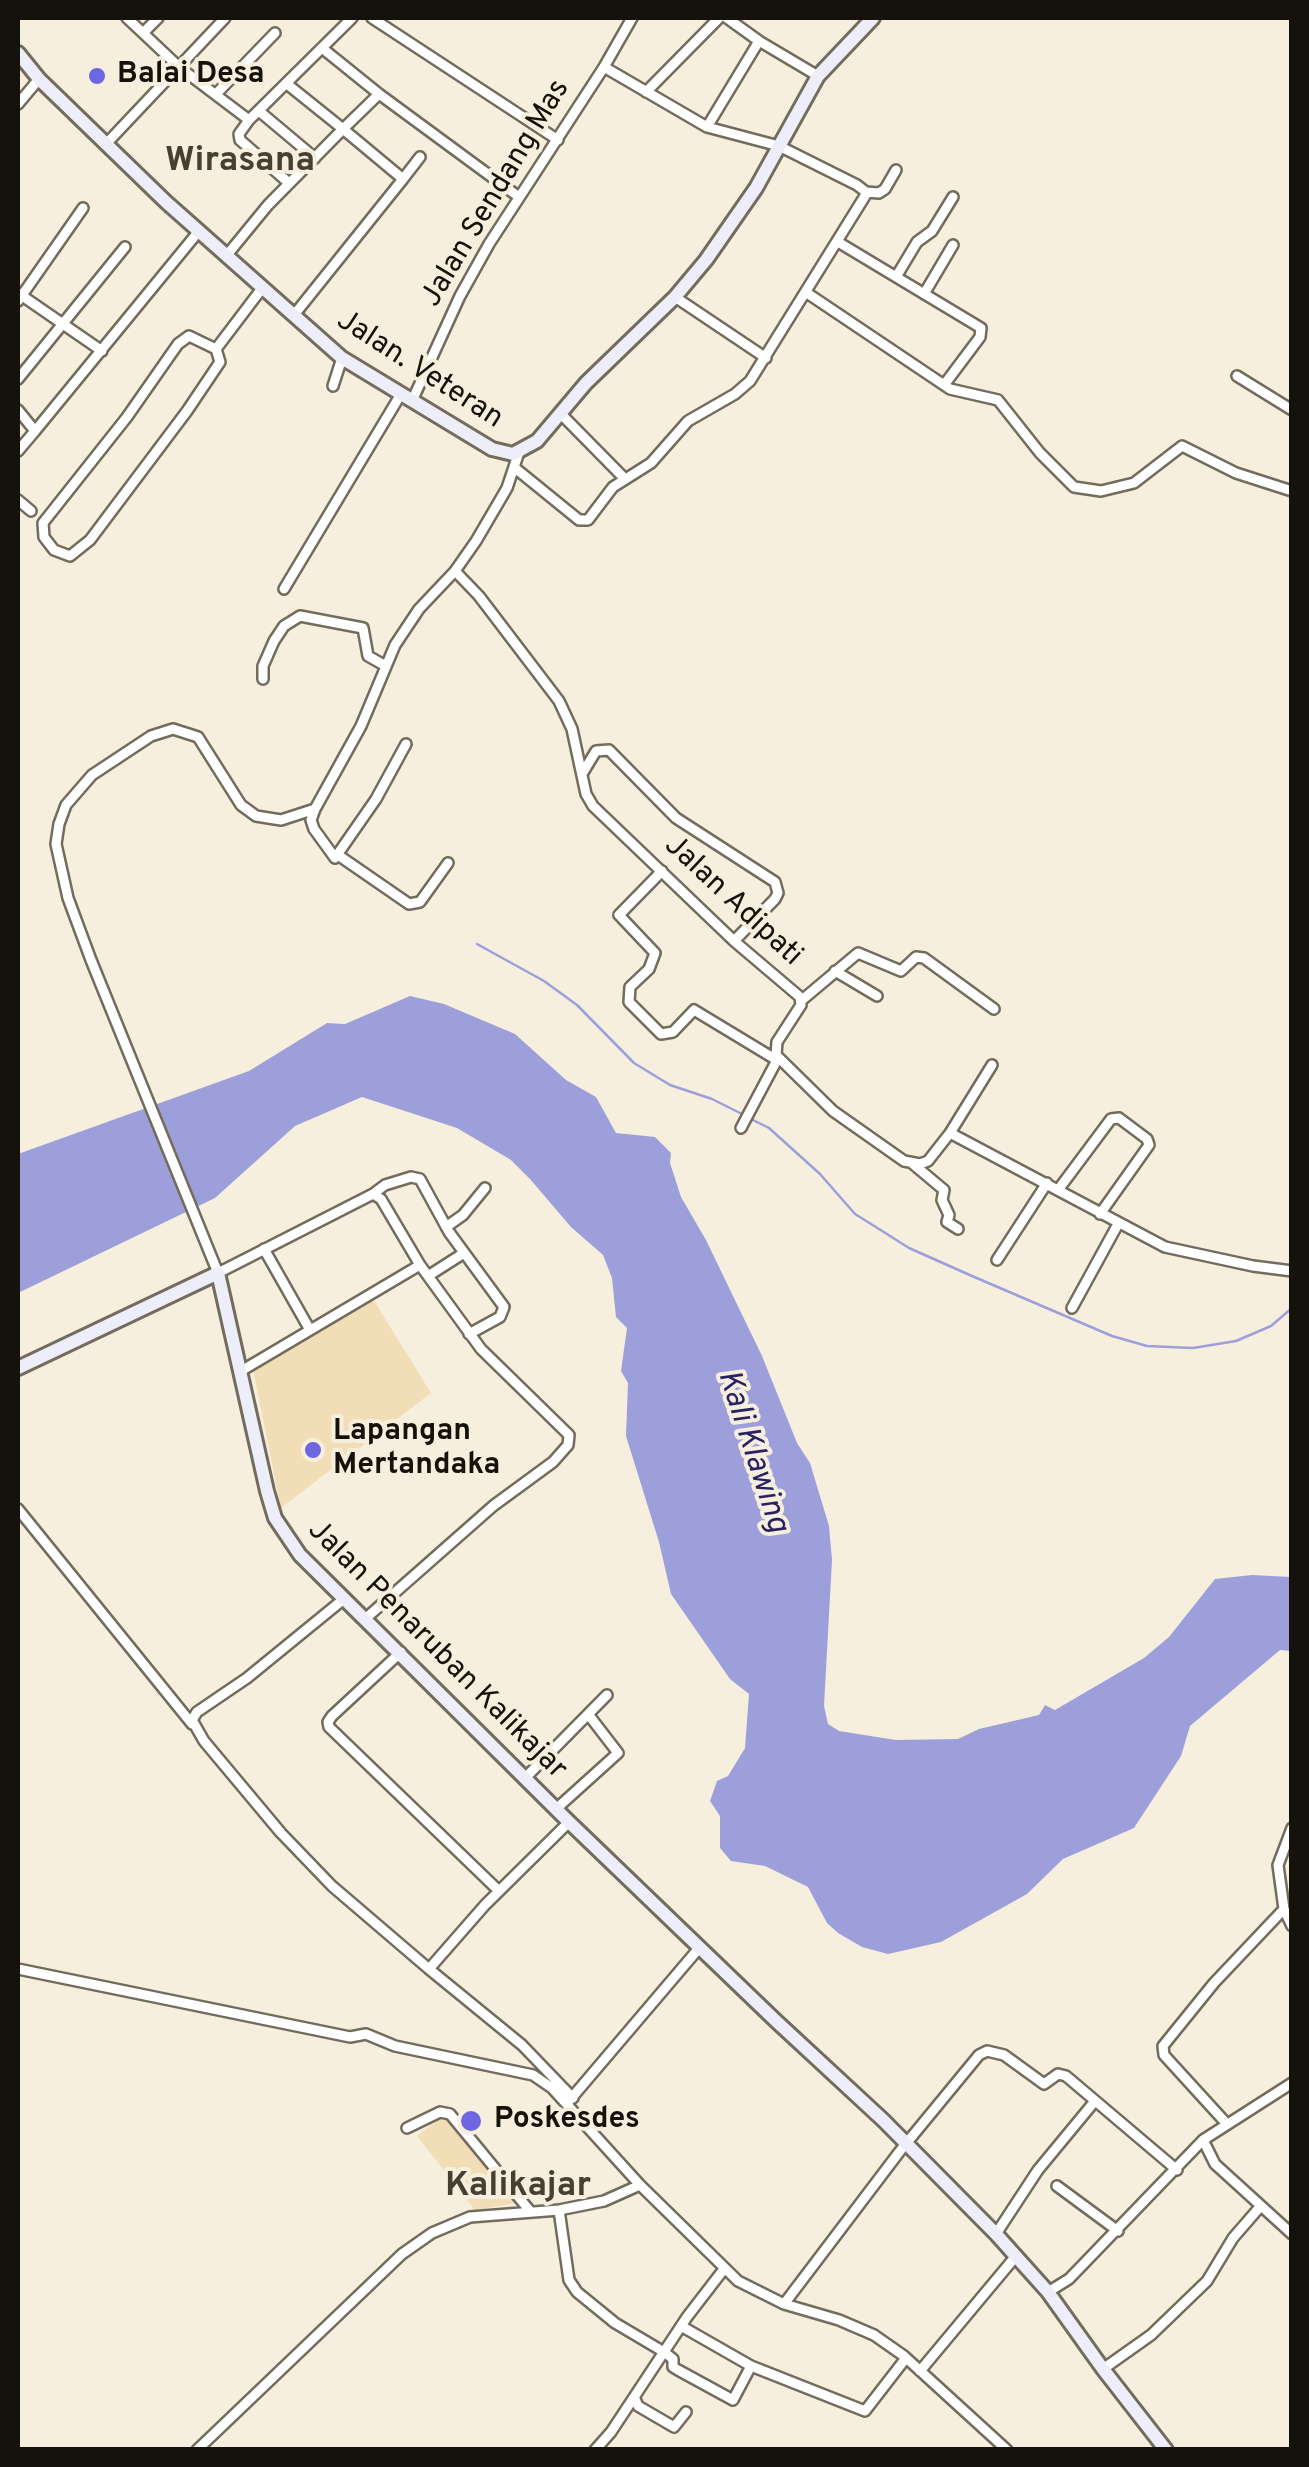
<!DOCTYPE html>
<html>
<head>
<meta charset="utf-8">
<style>
	body { margin:0 }
	#map { position:relative; width:1309px; height:2467px; overflow:hidden; background:#f7efde; font-family:Overpass,sans-serif }
	canvas { display:block }
	.frame { position:absolute; inset:0; border:20px solid #15120c; pointer-events:none }
</style>
</head>
<body>
<div id="map">
<canvas width="1309" height="2467"></canvas>
<div class="frame"></div>
</div>
<script>
const g = document.querySelector('canvas').getContext('2d');
g.lineJoin = 'round';
function fillPath(path, color) { g.fillStyle = color; g.fill(path, 'evenodd'); }
const poly = rows => new Path2D(rows.map(r => 'M' + r).join(''));
function trace(path, color, width, dash) { g.strokeStyle = color; g.lineWidth = width; g.lineCap = dash ? 'butt' : 'round'; g.setLineDash(dash || []); g.stroke(path); }
function drawText(font, color, halo, rows, align = 'center') {
  g.font = font + ' Overpass,sans-serif'; g.lineWidth = 8; g.setLineDash([]); g.textBaseline = 'middle'; g.strokeStyle = halo; g.fillStyle = color; for (const [text, x, y, turn = 0] of rows) {
    g.save(); g.translate(x, y); g.rotate((+turn || 0) * Math.PI / 180); g.textAlign = isNaN(turn) ? turn : align; if (halo) g.strokeText(text, 0, 0); g.fillText(text, 0, 0); g.restore();
  }
}
fillPath(poly([
	[373,1299,431,1393,281,1508,253,1370],
	[446,2114,517,2203,475,2210,417,2136]
]), '#f1deb7');
fillPath(poly([
	[410,996,444,1004,515,1034,566,1080,596,1097,616,1133,655,1137,671,1153,670,1163,681,1197,706,1240,762,1356,797,1443,810,1463,829,1526,832,1560,824,1706,828,1724,839,1731,896,1740,958,1739,979,1729,1039,1715,1045,1705,1055,1710,1144,1658,1169,1637,1215,1579,1252,1575,1291,1577,1291,1651,1280,1650,1190,1726,1181,1756,1134,1828,1063,1859,1027,1894,941,1942,888,1954,862,1947,838,1933,827,1923,808,1887,765,1866,731,1861,720,1848,720,1816,710,1801,717,1781,728,1776,745,1748,749,1694,730,1679,671,1594,659,1542,626,1436,628,1383,621,1371,627,1328,616,1317,612,1278,603,1255,571,1227,530,1179,511,1160,457,1128,362,1097,295,1126,215,1198,18,1293,18,1154,249,1071,327,1023,345,1024]
]), '#9c9fda');
trace(poly([
	[477,944,544,981,577,1005,634,1063,670,1085,712,1099,744,1115],
	[751,1119,769,1128,820,1174,855,1214,879,1229,909,1248,972,1276,1112,1336,1147,1346,1193,1348,1236,1341,1271,1326,1292,1308]
]), '#9c9fda', 2.5);
const street = poly([
	[127,18,143,33],
	[158,18,143,33,179,67,249,120,352,18],
	[372,18,558,140],
	[727,18,759,41,818,76],
	[322,48,379,94,519,197],
	[646,92,719,18],
	[216,94,275,33],
	[379,94,343,129,403,179,420,157],
	[18,104,39,79],
	[259,111,315,158],
	[249,120,239,134,240,140,289,183],
	[707,127,759,41],
	[106,144,225,18],
	[866,192,879,193,885,189,896,170],
	[838,242,981,328,980,337,944,385],
	[227,255,268,205,343,129,287,84],
	[896,277,917,242,932,231,953,197],
	[18,293,102,351],
	[807,293,950,389,998,400,1040,453,1074,487,1101,491,1134,483,1182,446,1236,473,1292,491],
	[924,294,953,245],
	[675,297,766,358],
	[18,301,83,208],
	[294,315,403,179],
	[216,349,189,336,178,344,127,417,43,523,44,537,54,550,70,556,90,540,187,411,220,362,216,349,263,287],
	[1237,376,1292,410],
	[18,379,125,247],
	[333,386,342,358],
	[412,401,460,296,489,244,604,67,632,18],
	[18,410,35,431,199,231],
	[560,413,624,478],
	[18,451,35,431],
	[515,468,579,520,588,520,613,487,651,463,688,421,735,394,750,381,865,196,866,192,857,185,779,146,707,127,604,67],
	[18,500,31,511],
	[455,571,479,596,559,701,572,729,586,794,593,806,734,941,800,997,801,1005,777,1042,776,1055,833,1111,904,1161,920,1164,928,1161,950,1133,1165,1247,1253,1266,1292,1271],
	[284,589,401,394],
	[263,679,263,666,274,641,284,626,300,616,363,628,368,656,384,665],
	[406,744,376,799,335,858,314,829,311,820,315,809,361,726,395,645,419,609,455,571,476,541,507,488,519,452],
	[582,774,596,751,609,750,676,818,775,882,778,893,775,899,734,941],
	[315,809,281,820,256,816,241,805,198,737,173,729,151,736,92,775,66,805,59,824,56,844,68,898,91,960,218,1273,373,1194,381,1199,420,1265,481,1349,569,1435,568,1445,553,1462,493,1506,366,1618],
	[338,855,409,904,420,902,448,863],
	[662,871,619,915,655,953,649,969,630,987,629,1002,661,1034,673,1032,694,1010,775,1059],
	[835,971,877,996],
	[802,1000,858,953,901,971,916,957,924,958,994,1009],
	[741,1128,777,1060],
	[950,1133,992,1065],
	[913,1164,944,1190,942,1200,949,1215,947,1222,958,1229],
	[1058,1190,1111,1119,1119,1118,1147,1139,1149,1145,1100,1214],
	[373,1194,385,1185,411,1177,420,1179,449,1232,504,1307,500,1317,469,1334],
	[446,1227,463,1215,485,1188],
	[264,1249,310,1330],
	[997,1260,1047,1183],
	[428,1276,464,1253],
	[1072,1308,1118,1224],
	[241,1371,420,1265],
	[18,1509,192,1724],
	[345,1598,247,1678,197,1712,192,1720,204,1741,281,1833,332,1886,429,1969],
	[401,1652,332,1716,328,1722,329,1727,499,1891],
	[526,1777,607,1695],
	[556,1809,618,1753,588,1714],
	[569,1822,485,1905,429,1969,522,2045,573,2098],
	[1292,1828,1278,1865,1284,1909,1292,1926],
	[18,1969,350,2037,366,2034,395,2046,533,2075,552,2088,640,2185],
	[569,2101,700,1947],
	[1226,2123,1164,2055,1163,2046,1214,1983,1284,1909],
	[407,2128,440,2112,450,2114,530,2211],
	[1203,2140,1215,2164,1292,2234],
	[1057,2186,1118,2231],
	[559,2210,569,2280,577,2292,615,2323,664,2352,673,2359,673,2367,678,2370,733,2400,751,2366],
	[996,2234,1038,2170,1095,2101],
	[1048,2292,1069,2279,1203,2140,1292,2083],
	[784,2304,900,2151,979,2055,987,2051,1004,2055,1044,2084,1058,2074,1066,2076,1177,2170],
	[681,2326,751,2366,865,2411,906,2358],
	[1103,2369,1151,2335,1207,2281,1233,2238,1259,2208],
	[920,2371,1016,2256],
	[635,2399,638,2406,674,2427,686,2412],
	[197,2450,402,2254,432,2233,470,2217,559,2210,604,2201,640,2185,738,2281,784,2304,839,2320,874,2335,904,2356,1007,2450],
	[595,2450,611,2432,687,2317,724,2269]
]);
const secondary = poly([
	[18,53,39,79,166,202,342,358,492,449,513,454,537,441,586,383,675,297,706,260,756,188,818,76,873,18],
	[18,1368,218,1273,267,1491,275,1518,300,1555,569,1822,776,2021,883,2120,996,2234,1048,2292,1103,2369,1166,2450]
]);
trace(street, '#736c5d', 14);
trace(secondary, '#736c5d', 18);
trace(street, '#fff', 9);
trace(secondary, '#eeeefb', 12);
for (const [x, y, r, color] of [
	[97,76,10,"#6f66e1"],
	[313,1450,10,"#6f66e1"],
	[471,2121,12,"#6f66e1"]
]) { const dot = new Path2D(); dot.arc(x, y, r, 0, 2 * Math.PI); g.fillStyle = color; g.fill(dot); trace(dot, '#f7efde', 4); }
drawText('bold 30px', '#15120c', '#f7efde', [
	["Balai Desa",117,76],
	["Lapangan",333,1433],
	["Mertandaka",333,1467],
	["Poskesdes",494,2121]
], 'left');
drawText('30px', '#15120c', '#f7efde', [
	["Jalan Sendang Mas",497,194,-59],
	["Jalan. Veteran",419,371,33],
	["Jalan Adipati",732,902,43],
	["Jalan Penaruban Kalikajar",436,1651,45]
]);
drawText('italic 32px', '#292166', '#f7efde', [
	["Kali Klawing",751,1452,72]
]);
drawText('bold 35px', '#463f32', '#f7efde', [
	["Wirasana",240,163],
	["Kalikajar",518,2188]
]);
</script>
</body>
</html>
